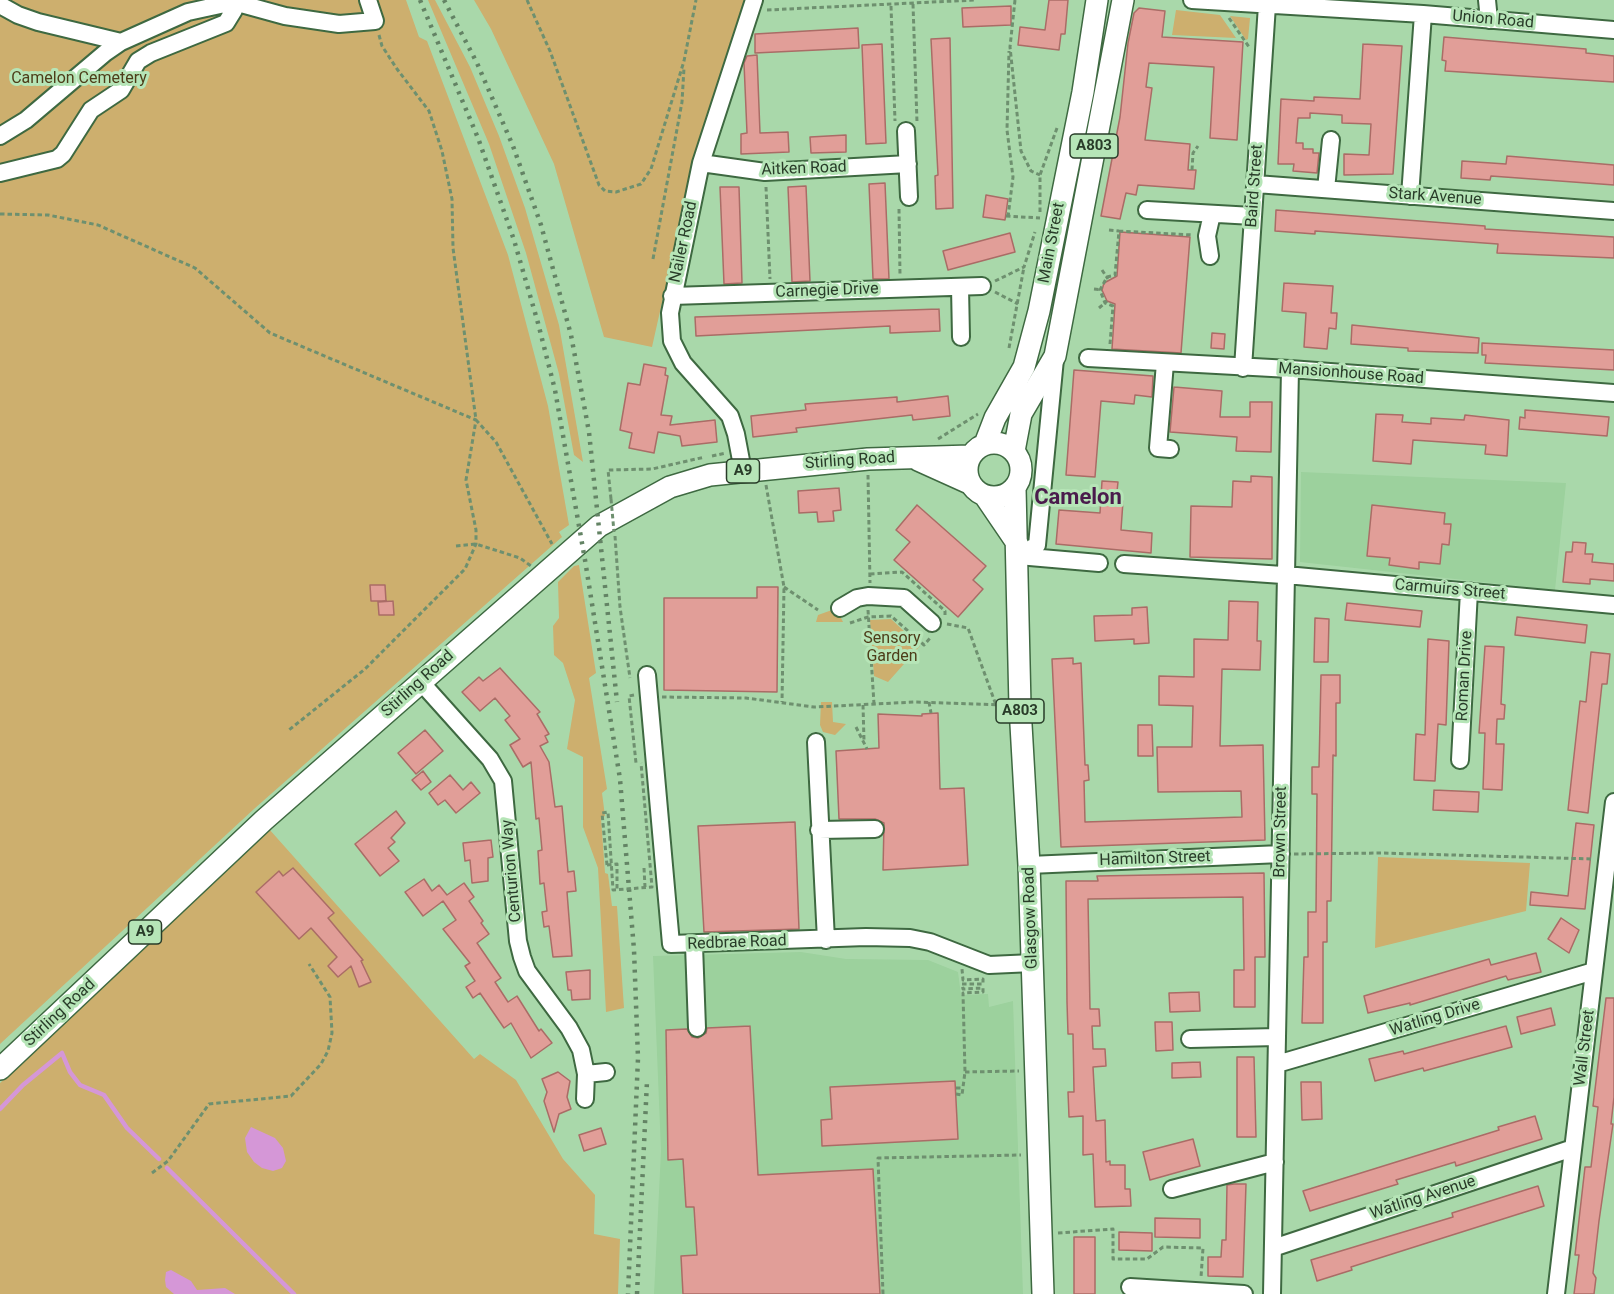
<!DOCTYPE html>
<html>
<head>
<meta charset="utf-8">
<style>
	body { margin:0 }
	canvas { display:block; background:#a9d8aa }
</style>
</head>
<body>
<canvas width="1614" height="1294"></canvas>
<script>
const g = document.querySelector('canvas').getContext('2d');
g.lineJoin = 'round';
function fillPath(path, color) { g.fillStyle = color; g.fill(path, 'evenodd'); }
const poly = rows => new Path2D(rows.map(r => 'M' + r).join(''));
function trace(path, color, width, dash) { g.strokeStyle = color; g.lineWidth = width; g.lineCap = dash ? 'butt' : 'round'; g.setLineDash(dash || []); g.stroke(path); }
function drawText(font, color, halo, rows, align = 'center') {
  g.font = font + ' Roboto,sans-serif'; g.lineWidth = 6; g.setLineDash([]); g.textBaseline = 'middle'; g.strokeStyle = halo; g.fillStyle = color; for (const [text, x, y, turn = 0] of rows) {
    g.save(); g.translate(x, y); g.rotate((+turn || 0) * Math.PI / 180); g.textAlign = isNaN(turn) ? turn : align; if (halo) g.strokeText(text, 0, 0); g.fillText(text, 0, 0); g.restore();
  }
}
fillPath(poly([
	[1301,472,1566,483,1555,590,1300,562],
	[801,952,846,959,928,960,958,972,961,995,988,994,989,1007,1013,1001,1023,1294,654,1294,661,1151,653,956]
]), '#9cd19d');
fillPath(poly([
	[0,0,406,0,419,37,427,41,508,255,548,406,569,525,559,532,562,537,254,809,0,1044],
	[428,0,435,0,470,67,499,136,525,208,559,325,583,462,574,455,559,374,526,253,489,144],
	[474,0,745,0,694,160,652,347,604,337,554,164,491,29],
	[1176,10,1220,15,1236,38,1172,35],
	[1230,16,1250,18,1248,39,1246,40],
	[579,565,596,673,589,678,607,789,602,793,605,816,601,818,605,873,608,874,612,906,617,906,624,1008,606,1012,598,868,583,827,583,757,567,749,575,700,563,663,554,655,553,626,559,618,558,582,574,566],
	[832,610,839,614,843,622,816,622,818,615],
	[891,619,920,646,888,682,874,676,870,620],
	[821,702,832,702,833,722,846,724,835,735,823,732,820,725],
	[269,829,474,1059,480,1054,516,1080,563,1159,595,1195,594,1234,620,1239,618,1294,0,1294,0,1083],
	[1378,857,1530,863,1526,911,1375,948]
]), '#cdaf6e');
fillPath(poly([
	[251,1127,275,1138,283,1148,286,1161,282,1168,273,1171,262,1168,254,1162,247,1152,245,1138],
	[171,1270,191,1281,197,1290,225,1288,235,1294,174,1294,166,1287,165,1280,166,1272]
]), '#d597d7');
trace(poly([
	[0,1109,23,1085,62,1053,70,1072,80,1085,104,1095,127,1128,159,1159],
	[167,1168,294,1294]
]), '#d597d7', 4.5);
const building = poly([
	[1049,0,1068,0,1065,34,1061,34,1059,50,1018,45,1020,27,1045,30,1049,0],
	[1011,6,1011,25,963,27,962,8,1011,6],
	[1139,8,1165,11,1162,37,1243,42,1237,140,1210,138,1214,67,1149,63,1146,87,1152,88,1145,140,1190,144,1188,170,1196,170,1194,189,1138,185,1136,195,1126,193,1120,219,1101,216,1120,117,1128,43,1134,13,1139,8],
	[858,28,859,48,755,53,755,34,858,28],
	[1444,37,1586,49,1586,53,1614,56,1614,82,1445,71,1446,61,1442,60,1444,37],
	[950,38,953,208,936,209,935,176,938,175,931,39,950,38],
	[882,44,886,143,866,144,862,45,882,44],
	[1363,44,1402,46,1393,174,1344,175,1344,154,1369,155,1371,124,1342,123,1342,115,1310,113,1310,118,1298,118,1296,143,1303,143,1303,149,1313,149,1313,153,1319,153,1317,173,1293,171,1294,164,1278,164,1281,99,1314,101,1314,97,1360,99,1363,44],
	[757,55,760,133,788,132,789,152,741,154,741,134,747,133,744,63,747,56,757,55],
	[846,135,846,152,811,153,810,137,846,135],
	[1507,156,1614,165,1614,185,1491,176,1490,180,1461,178,1462,161,1506,164,1507,156],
	[885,183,889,279,873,279,869,184,885,183],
	[806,186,810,281,792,282,788,187,806,186],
	[720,187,739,187,742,283,724,284,720,187],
	[986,195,1008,199,1005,220,983,217,986,195],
	[1276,210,1485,226,1485,229,1614,237,1614,258,1497,253,1498,244,1315,231,1315,234,1275,231,1276,210],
	[1120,232,1190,237,1181,353,1112,349,1115,304,1107,301,1102,290,1104,283,1117,276,1120,232],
	[1010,233,1015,252,948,270,943,251,1010,233],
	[1284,283,1333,286,1331,313,1337,313,1336,329,1329,328,1327,349,1304,347,1306,313,1282,311,1284,283],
	[939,309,940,331,890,333,890,326,696,336,695,317,939,309],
	[1352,325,1479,338,1478,353,1408,351,1408,348,1351,344,1352,325],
	[1212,333,1225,334,1224,349,1211,348,1212,333],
	[1482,343,1614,350,1614,370,1485,363,1486,355,1482,355,1482,343],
	[644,364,666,368,665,375,668,376,661,415,672,416,670,425,715,420,717,442,682,446,680,436,658,432,654,453,629,448,632,433,620,430,628,383,640,385,644,364],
	[1074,370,1153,376,1152,397,1135,395,1134,404,1101,401,1095,477,1066,475,1074,370],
	[1174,387,1222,391,1220,417,1250,417,1250,402,1272,402,1271,452,1236,451,1237,437,1170,432,1174,387],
	[948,396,950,416,913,420,912,415,796,428,797,432,753,437,751,416,806,410,805,404,897,397,897,402,948,396],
	[1525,410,1609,417,1607,436,1519,429,1520,417,1525,418,1525,410],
	[1376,414,1403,415,1402,422,1431,424,1431,418,1464,420,1465,415,1509,420,1507,456,1485,454,1486,445,1413,440,1411,464,1373,461,1376,414],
	[1251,476,1272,477,1272,559,1190,557,1191,506,1232,507,1233,481,1251,482,1251,476],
	[1102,481,1118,482,1116,501,1123,501,1121,530,1152,533,1151,553,1056,544,1059,510,1100,513,1102,481],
	[839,488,841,510,833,511,834,521,818,522,817,512,799,513,798,491,839,488],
	[917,505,986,566,973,580,983,589,958,617,894,560,910,542,896,530,917,505],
	[1372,505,1445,513,1444,524,1451,524,1449,545,1442,544,1440,564,1419,562,1419,569,1389,565,1390,558,1367,556,1372,505],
	[1573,542,1586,543,1585,554,1593,554,1592,562,1614,564,1614,581,1590,579,1590,584,1563,582,1566,552,1572,552,1573,542],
	[370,585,385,585,386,601,371,601,370,585],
	[757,587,778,587,777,692,664,690,664,598,757,598,757,587],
	[393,601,394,615,379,615,378,602,393,601],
	[1229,601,1258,602,1257,641,1261,641,1260,670,1222,669,1220,746,1263,745,1265,840,1061,847,1052,659,1073,658,1073,664,1081,663,1085,765,1088,765,1089,780,1084,781,1085,822,1242,817,1241,791,1158,792,1157,747,1192,747,1193,706,1159,705,1159,676,1194,677,1194,639,1228,640,1229,601],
	[1347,603,1422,611,1420,627,1345,620,1347,603],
	[1147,607,1149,643,1134,644,1134,639,1095,641,1094,616,1132,615,1132,608,1147,607],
	[1517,617,1587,625,1585,643,1515,635,1517,617],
	[1315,618,1329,619,1328,662,1314,662,1315,618],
	[1428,639,1449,641,1446,725,1438,724,1435,781,1414,780,1416,734,1425,735,1428,639],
	[1485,646,1504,647,1501,704,1505,705,1504,719,1497,719,1496,744,1504,744,1502,790,1483,789,1485,733,1479,733,1485,646],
	[1591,652,1610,654,1607,684,1602,684,1588,813,1568,810,1580,701,1586,702,1591,652],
	[500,668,540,712,537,714,549,734,545,736,548,742,540,746,549,762,555,807,562,806,568,872,574,871,576,891,567,892,572,956,553,957,549,926,544,927,542,912,547,911,544,883,540,884,538,851,542,850,539,818,536,819,531,762,523,767,510,745,520,739,505,720,510,716,495,698,480,711,462,692,479,677,483,681,500,668],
	[1321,675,1340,675,1340,703,1336,703,1336,756,1333,755,1331,901,1327,901,1327,942,1323,942,1323,1023,1302,1023,1304,957,1308,957,1308,912,1316,912,1317,794,1312,794,1312,767,1319,767,1321,675],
	[938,713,940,789,964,788,968,865,883,870,884,823,875,819,839,819,836,751,879,748,878,714,922,716,922,714,938,713],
	[1138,725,1152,725,1153,756,1138,756,1138,725],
	[425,730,443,751,416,774,398,753,425,730],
	[423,771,431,782,421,790,412,780,423,771],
	[450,775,463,790,471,782,480,793,456,813,445,800,438,805,429,793,450,775],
	[1434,790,1479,792,1478,812,1433,810,1434,790],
	[396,811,405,823,391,838,395,842,388,848,399,861,380,876,355,844,396,811],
	[795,822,799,929,704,932,698,826,795,822],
	[1576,823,1594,825,1585,909,1530,905,1531,892,1568,896,1576,823],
	[491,840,493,857,488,858,488,881,472,883,470,860,465,861,463,843,491,840],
	[293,868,334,913,328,918,363,960,361,961,371,982,359,987,351,966,338,977,328,966,337,957,311,928,299,939,256,892,279,871,283,876,293,868],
	[1264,873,1265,957,1255,957,1255,1007,1234,1007,1234,970,1244,970,1243,897,1088,899,1090,1009,1099,1009,1100,1026,1092,1026,1093,1049,1105,1049,1106,1066,1093,1067,1096,1121,1105,1120,1106,1162,1110,1161,1110,1165,1125,1165,1125,1189,1130,1189,1131,1206,1095,1207,1093,1154,1083,1155,1083,1116,1069,1117,1068,1092,1074,1092,1073,1034,1068,1034,1067,1002,1066,881,1098,881,1097,876,1264,873],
	[424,879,432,891,439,885,447,895,464,883,474,897,469,901,483,921,481,923,489,934,477,943,501,978,495,982,508,1002,517,996,539,1031,541,1029,552,1043,531,1058,511,1023,504,1028,480,993,473,998,466,987,475,981,465,966,470,963,443,929,456,920,443,901,423,916,405,892,424,879],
	[1561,918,1579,930,1569,953,1548,939,1561,918],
	[1536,953,1541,972,1508,980,1506,976,1410,1005,1410,1003,1368,1013,1364,996,1489,959,1491,965,1536,953],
	[590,970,590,999,572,1000,571,990,568,990,566,972,590,970],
	[1199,992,1200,1011,1170,1012,1169,993,1199,992],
	[1606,998,1614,998,1614,1097,1611,1124,1613,1124,1599,1221,1593,1273,1596,1278,1594,1294,1574,1294,1579,1255,1575,1255,1585,1167,1591,1167,1598,1107,1593,1106,1606,998],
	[1551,1008,1555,1025,1521,1034,1517,1017,1551,1008],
	[1155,1022,1172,1022,1173,1050,1156,1051,1155,1022],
	[750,1026,758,1175,873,1169,880,1294,683,1294,681,1256,697,1255,694,1207,686,1207,683,1159,668,1160,666,1030,687,1029,692,1037,698,1038,706,1033,707,1028,750,1026],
	[1506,1026,1512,1047,1424,1071,1423,1068,1375,1081,1369,1059,1403,1051,1404,1054,1506,1026],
	[1237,1057,1254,1057,1256,1137,1237,1137,1237,1057],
	[1200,1062,1201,1077,1172,1078,1172,1063,1200,1062],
	[558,1072,570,1081,567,1097,571,1109,559,1114,554,1132,544,1101,547,1092,542,1079,558,1072],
	[955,1081,958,1139,822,1146,821,1120,832,1119,830,1087,955,1081],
	[1301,1082,1321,1082,1322,1119,1302,1120,1301,1082],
	[1535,1116,1542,1139,1456,1166,1455,1162,1396,1180,1398,1184,1310,1211,1303,1191,1499,1130,1498,1127,1535,1116],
	[601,1128,606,1144,584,1151,579,1135,601,1128],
	[1193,1139,1200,1166,1150,1180,1143,1152,1193,1139],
	[1234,1184,1246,1184,1243,1277,1208,1276,1208,1257,1221,1257,1222,1240,1226,1240,1227,1185,1234,1184],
	[1538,1186,1544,1206,1351,1267,1352,1270,1317,1281,1311,1260,1453,1217,1452,1213,1538,1186],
	[1155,1218,1200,1219,1200,1238,1155,1237,1155,1218],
	[1119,1232,1152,1233,1152,1251,1119,1250,1119,1232],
	[1074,1237,1095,1237,1095,1294,1074,1294,1074,1237]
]);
fillPath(building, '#e19e98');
trace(building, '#aa6c66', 1.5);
const minor = poly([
	[1192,0,1423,14,1614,30],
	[1487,0,1489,20],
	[0,5,18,15,38,22,121,42],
	[906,131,909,197],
	[0,136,26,120,105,53,121,42,188,12,234,2,285,16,339,24,375,21,368,0],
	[701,163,765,172,908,164],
	[0,173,57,159,63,154,91,110,121,90,138,61,151,53,226,23,234,10,233,0],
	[1256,184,1614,211],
	[1326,189,1331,140],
	[1410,196,1423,14],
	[1147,210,1253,216],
	[1210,256,1207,236,1212,214],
	[960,287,961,337],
	[672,296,982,286],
	[1088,358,1290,369,1614,393],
	[1165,363,1158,448,1170,449],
	[1243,368,1267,5],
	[743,471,736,434,730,416,683,363,672,341,670,313,701,163,754,0],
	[1018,556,1037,545,1055,359],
	[1018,556,1099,563],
	[1124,564,1297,576,1614,605],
	[840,608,857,598,868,596,904,598,932,623],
	[647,675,671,944,866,937,910,938,930,942,989,965,1033,963],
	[420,681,490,759,503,781,518,941,522,957,527,971,569,1028,581,1050,586,1074,585,1099],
	[816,742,826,940],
	[1460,760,1469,591],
	[819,830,875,829],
	[1029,865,1281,854],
	[694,945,697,1028],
	[1190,1039,1277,1037],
	[1277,1064,1594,971],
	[586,1074,606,1072],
	[1172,1189,1275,1162],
	[1273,1248,1573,1148],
	[1130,1287,1244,1294],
	[1272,1294,1290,369],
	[1556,1294,1614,802]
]);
const major = poly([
	'967 470a27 27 0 1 1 54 0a27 27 0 1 1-54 0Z',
	[985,444,995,418,1024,367,1039,311,1083,92,1097,0],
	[1014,451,1021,414,1055,356,1123,0],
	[918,460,969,483],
	[1015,488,1020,707,1029,865,1043,1294],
	[985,496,1017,543],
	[0,1069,264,820,599,526,670,487,710,475,868,459,970,456]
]);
trace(minor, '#3e6941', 20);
trace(major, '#3e6941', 24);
trace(poly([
	[527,0,550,51,599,185,605,191,616,192,641,184,651,169,684,61,696,0],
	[1015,0,1010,47,1021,151,1031,171,1040,175],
	[913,4,917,122],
	[891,6,895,121],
	[767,10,975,0],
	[1229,18,1249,47],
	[379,35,382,46,397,69,429,111,442,151,452,199,453,248,476,420,496,442,552,544],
	[1192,170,1193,153,1198,146],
	[766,187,770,279],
	[899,209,900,275],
	[1040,212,1040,175,1057,128],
	[0,214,48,215,98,225,195,268,270,333,476,420,466,480,476,530,476,544,465,569,365,669,289,730],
	[1006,216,1040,218],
	[1008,217,1013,177,1007,130,1009,51],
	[1109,230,1119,231],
	[653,259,682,102,684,68],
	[1102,270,1108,279],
	[995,281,1024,267,1035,232],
	[1094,289,1102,290],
	[995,292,1018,304],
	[1099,308,1107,301],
	[1110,344,1113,306,1105,303,1100,290,1107,277,1115,275,1119,231,1193,235],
	[1009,348,1024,267],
	[938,439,978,414],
	[712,456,726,453],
	[868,475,870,583],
	[766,485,784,587,782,702],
	[611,499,608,470,652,469,705,457],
	[615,536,620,607,630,678],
	[456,546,476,544,520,558,531,566],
	[870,574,902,572,945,611,945,615],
	[784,587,818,610],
	[868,610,874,704],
	[850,623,868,617,891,616,924,645,931,637],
	[947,624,968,628,996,705],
	[634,695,629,696,636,763,634,763],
	[662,697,746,698,814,707,914,702,1003,705],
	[929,702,931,713],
	[863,705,864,741],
	[856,727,867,749],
	[1294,854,1381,853,1593,859],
	[607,865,617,864,617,890],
	[644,868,645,887],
	[965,1072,1019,1071],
	[956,1088,962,1088],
	[956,1094,962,1095,965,1072,963,993,983,992,983,988,963,989,962,984,983,984,983,979,963,980,962,969],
	[152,1173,168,1161,209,1104,291,1096,321,1064,328,1051,332,1033,330,997,309,964],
	[1058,1233,1113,1229,1113,1259,1147,1259,1163,1247,1203,1248,1201,1277],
	[883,1294,878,1158,1021,1155]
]), '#6e906f', 3, [4.5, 3]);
trace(minor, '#fff', 16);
trace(major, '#fff', 21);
trace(poly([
	[420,0,478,138,514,240,538,323,555,390,585,560,620,779,634,950,638,1058,628,1294],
	[444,0,477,63,513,146,541,225,571,335,589,432,617,702],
	[637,1294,647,1081]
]), '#638364', 4.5, [3, 6]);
trace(poly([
	[611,499,614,532],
	[607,865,602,813,608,812,613,890,652,887,641,763]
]), '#6e906f', 3, [4.5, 3]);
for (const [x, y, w] of [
	[1094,146,48],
	[743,471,33],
	[1020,711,48],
	[145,932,33]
]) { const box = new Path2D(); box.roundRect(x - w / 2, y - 12, w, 24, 4.5); g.fillStyle = '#b6e5b7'; g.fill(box); trace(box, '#293c29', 1.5); }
drawText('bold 15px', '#293c29', null, [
	["A803",1094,146],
	["A9",743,471],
	["A803",1020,711],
	["A9",145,932]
]);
drawText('16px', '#293c29', '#b6e5b7', [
	["Union Road",1493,20,5],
	["Aitken Road",804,169,-2],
	["Baird Street",1255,186,-86],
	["Stark Avenue",1435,197,4],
	["Nailer Road",684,242,-78],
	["Main Street",1052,243,-79],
	["Carnegie Drive",827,291,-2],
	["Mansionhouse Road",1351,374,4],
	["Stirling Road",850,461,-4],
	["Carmuirs Street",1450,590,5],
	["Roman Drive",1465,676,-87],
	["Stirling Road",418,684,-42],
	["Brown Street",1281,832,-89],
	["Hamilton Street",1155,859,-2],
	["Centurion Way",512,871,-95],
	["Glasgow Road",1031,918,-92],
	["Redbrae Road",737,943,-2],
	["Stirling Road",60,1013,-43],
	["Watling Drive",1435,1018,-17],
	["Wall Street",1585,1048,-83],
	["Watling Avenue",1423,1198,-18]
]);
drawText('16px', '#4d3d19', '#b6e5b7', [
	["Camelon Cemetery",79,79],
	["Sensory",892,639],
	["Garden",892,657]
]);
drawText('bold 22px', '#4a1b4c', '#b6e5b7', [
	["Camelon",1078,498]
]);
</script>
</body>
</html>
